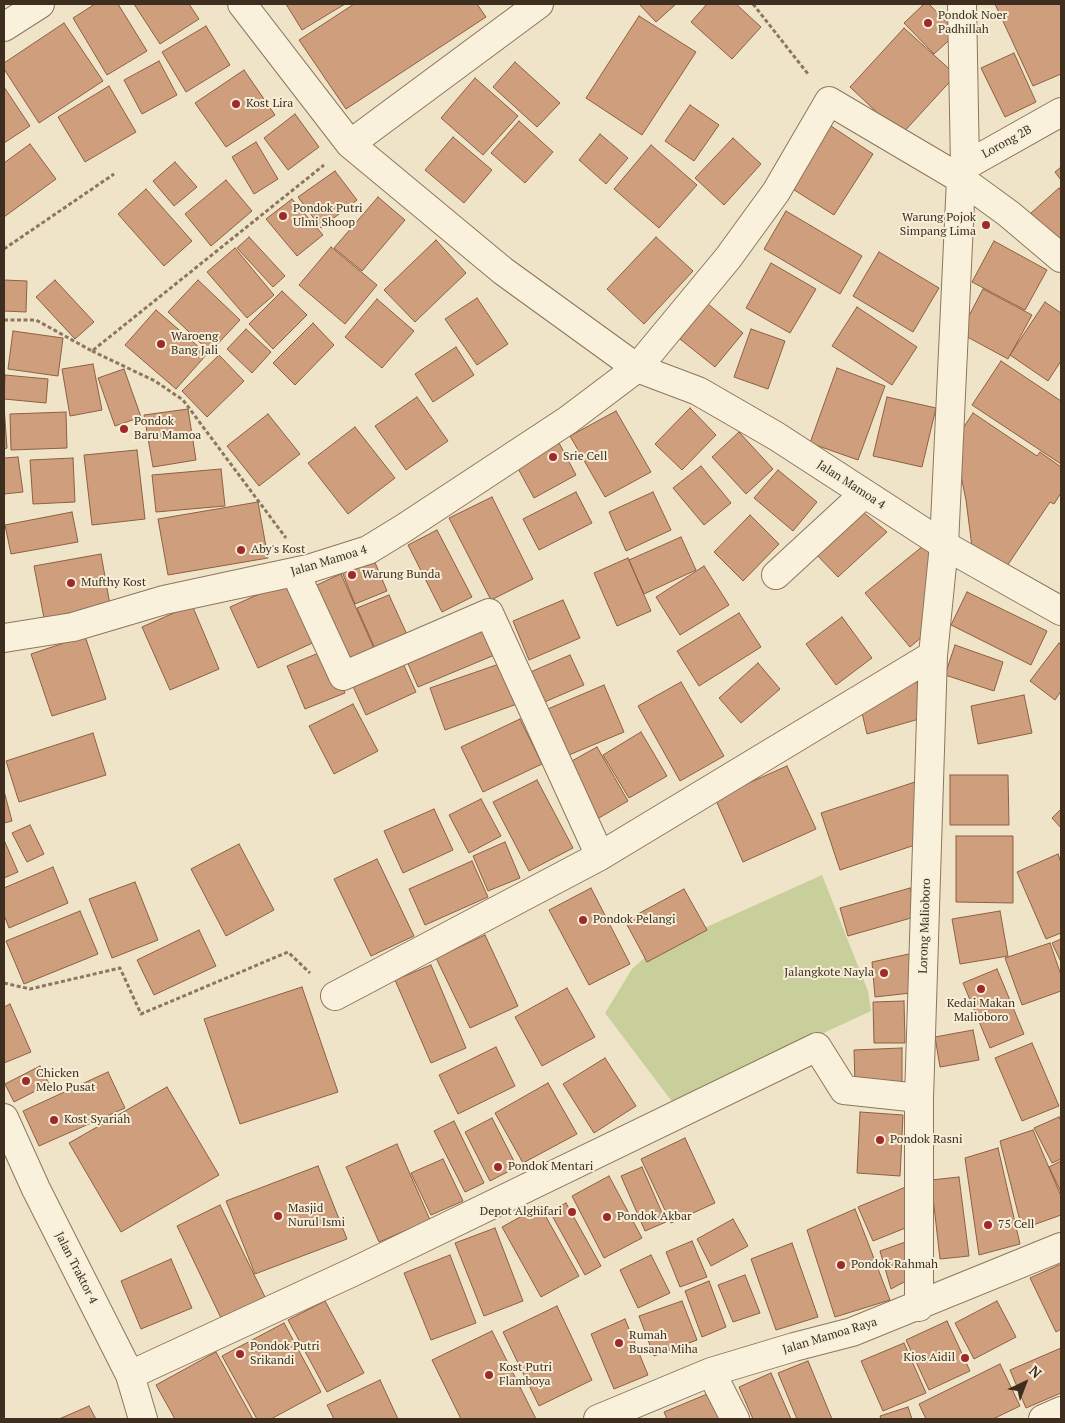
<!DOCTYPE html>
<html>
<head>
<meta charset="utf-8">
<style>
	body { margin:0 }
	#map { position:relative; width:1065px; height:1423px; overflow:hidden; background:#f0e4c8; font-family:"PT Serif",serif }
	canvas { display:block }
	.frame { position:absolute; inset:0; border:5px solid #3d2e20; pointer-events:none }
	.north { position:absolute; left:1000px; top:1358px; width:50px; height:50px; -webkit-text-stroke:4px #f7eed8; paint-order:stroke; rotate:43deg; font-size:14px; font-weight:700; line-height:20px; text-align:center; color:#3d2e20 }
	.north::after { content:''; display:block; margin:auto; width:18px; height:22px; background:#3d2e20; clip-path:polygon(50% 0,100% 100%,50% 72%,0 100%) }
</style>
</head>
<body>
<div id="map">
<canvas width="1065" height="1423"></canvas>
<div class="frame"></div>
<div class="north">N</div>
</div>
<script>
const g = document.querySelector('canvas').getContext('2d');
g.lineJoin = 'round';
function fillPath(path, color) { g.fillStyle = color; g.fill(path, 'evenodd'); }
const poly = rows => new Path2D(rows.map(r => 'M' + r).join(''));
function trace(path, color, width, dash) { g.strokeStyle = color; g.lineWidth = width; g.lineCap = dash ? 'butt' : 'round'; g.setLineDash(dash || []); g.stroke(path); }
function drawText(font, color, halo, rows, align = 'center') {
  g.font = font + ' "PT Serif",serif'; g.lineWidth = 4; g.setLineDash([]); g.textBaseline = 'middle'; g.strokeStyle = halo; g.fillStyle = color; for (const [text, x, y, turn = 0] of rows) {
    g.save(); g.translate(x, y); g.rotate((+turn || 0) * Math.PI / 180); g.textAlign = isNaN(turn) ? turn : align; if (halo) g.strokeText(text, 0, 0); g.fillText(text, 0, 0); g.restore();
  }
}
fillPath(poly([
	[822,875,868,991,871,1011,673,1103,605,1013,632,969,651,952]
]), '#c9cf9b');
const building = poly([
	[95,4,118,4,147,51,107,75,73,18,95,4],
	[134,4,189,4,199,19,160,44,134,4],
	[286,4,345,4,302,30,286,4],
	[354,4,477,4,486,17,346,109,299,40,354,4],
	[639,4,676,4,656,22,639,4],
	[707,4,736,4,761,27,732,59,691,22,707,4],
	[924,4,929,4,957,33,934,54,904,23,924,4],
	[995,4,1061,4,1061,74,1033,86,995,4],
	[639,16,696,52,642,135,586,98,639,16],
	[64,23,103,81,39,123,4,69,4,63,64,23],
	[206,26,230,65,186,92,162,52,206,26],
	[904,28,956,75,901,135,850,87,904,28],
	[1014,53,1036,102,1005,117,981,68,1014,53],
	[159,61,177,95,142,114,124,80,159,61],
	[515,62,560,103,537,127,493,87,515,62],
	[244,70,275,115,226,147,195,103,244,70],
	[475,78,518,116,483,155,441,118,475,78],
	[109,86,136,132,85,162,58,117,109,86],
	[4,87,30,126,4,143,4,87],
	[690,105,719,125,694,161,665,141,690,105],
	[295,114,319,147,288,170,264,138,295,114],
	[519,121,553,152,525,183,491,153,519,121],
	[831,126,873,154,834,215,791,188,831,126],
	[600,134,628,158,606,184,579,160,600,134],
	[453,137,492,170,464,203,425,170,453,137],
	[733,138,761,164,724,205,695,178,733,138],
	[256,142,278,179,254,194,232,157,256,142],
	[30,144,56,179,4,217,4,163,30,144],
	[651,145,697,185,659,228,614,189,651,145],
	[175,162,197,187,174,206,153,181,175,162],
	[1061,167,1061,180,1055,172,1061,167],
	[335,171,357,200,321,228,298,197,335,171],
	[226,180,252,211,211,246,185,214,226,180],
	[1059,188,1061,191,1061,247,1031,213,1059,188],
	[146,189,192,241,164,266,118,214,146,189],
	[378,197,405,220,362,271,334,248,378,197],
	[292,199,323,235,297,256,266,219,292,199],
	[786,211,862,256,840,294,764,249,786,211],
	[249,237,285,276,273,287,237,248,249,237],
	[656,237,693,271,644,324,607,289,656,237],
	[436,240,466,273,415,322,384,290,436,240],
	[994,241,1047,270,1025,310,972,282,994,241],
	[331,247,377,285,345,324,299,285,331,247],
	[235,248,274,295,247,318,207,272,235,248],
	[879,252,939,288,913,332,853,296,879,252],
	[771,263,816,289,790,333,746,308,771,263],
	[4,280,27,281,26,312,4,311,4,280],
	[55,280,94,322,75,339,36,297,55,280],
	[198,280,240,320,210,352,168,312,198,280],
	[983,289,1032,315,1008,359,960,333,983,289],
	[282,291,307,315,273,349,249,324,282,291],
	[477,298,508,344,477,365,445,319,477,298],
	[377,299,414,331,382,368,345,337,377,299],
	[1045,302,1061,313,1061,361,1048,381,1010,355,1045,302],
	[708,304,743,333,715,367,680,339,708,304],
	[857,307,917,347,892,385,832,346,857,307],
	[156,310,207,354,176,389,125,345,156,310],
	[313,323,334,345,295,385,273,363,313,323],
	[246,329,271,352,252,373,227,349,246,329],
	[751,329,785,341,768,389,734,377,751,329],
	[13,331,63,338,58,376,8,369,13,331],
	[456,347,474,375,433,402,415,374,456,347],
	[219,355,244,381,207,417,182,391,219,355],
	[1001,361,1061,401,1061,464,972,405,1001,361],
	[93,364,102,410,70,416,62,369,93,364],
	[837,368,885,386,858,460,810,443,837,368],
	[124,369,141,417,115,426,98,378,124,369],
	[5,375,48,379,46,403,4,399,5,375],
	[417,397,448,441,406,470,375,426,417,397],
	[887,397,936,408,922,467,873,456,887,397],
	[4,407,4,406,7,448,4,449,4,407],
	[690,408,716,435,682,470,655,444,690,408],
	[188,409,196,460,153,467,144,415,188,409],
	[616,411,651,472,605,497,570,436,616,411],
	[66,412,67,448,11,450,10,414,66,412],
	[973,413,1037,456,1040,452,1061,467,1061,493,1054,504,1050,502,1005,569,972,547,966,500,954,442,973,413],
	[268,414,300,454,259,486,227,446,268,414],
	[355,427,395,478,348,514,308,463,355,427],
	[739,432,773,469,746,494,712,457,739,432],
	[558,441,576,475,534,498,515,463,558,441],
	[137,450,145,519,92,525,84,455,137,450],
	[18,457,23,492,4,494,4,458,18,457],
	[73,458,75,502,33,504,30,460,73,458],
	[701,466,731,503,704,525,673,488,701,466],
	[221,469,225,506,156,512,152,475,221,469],
	[778,470,817,502,793,531,754,498,778,470],
	[576,492,592,523,539,550,523,519,576,492],
	[653,492,671,530,626,551,609,512,653,492],
	[492,497,533,579,491,600,449,518,492,497],
	[258,502,268,558,168,575,158,519,258,502],
	[858,508,887,532,838,577,814,552,858,508],
	[72,512,78,542,11,554,5,525,72,512],
	[750,515,779,544,743,581,714,552,750,515],
	[437,530,472,597,442,612,408,545,437,530],
	[681,537,696,570,644,594,629,560,681,537],
	[923,546,931,552,924,635,910,647,865,593,923,546],
	[371,553,387,591,355,604,340,567,371,553],
	[101,554,110,605,44,618,34,566,101,554],
	[628,558,651,611,617,626,594,573,628,558],
	[704,566,729,605,680,635,656,597,704,566],
	[341,574,376,653,343,668,308,589,341,574],
	[291,580,319,640,258,668,230,607,291,580],
	[967,592,1047,631,1031,665,951,625,967,592],
	[389,595,409,639,377,653,357,608,389,595],
	[563,600,580,638,529,660,513,621,563,600],
	[192,605,219,669,170,690,142,627,192,605],
	[739,613,761,647,699,686,677,651,739,613],
	[842,617,872,658,836,685,806,644,842,617],
	[481,618,497,654,418,687,403,652,481,618],
	[85,636,106,699,52,716,31,654,85,636],
	[1059,643,1061,645,1061,691,1055,700,1030,681,1059,643],
	[955,645,1003,662,994,691,945,675,955,645],
	[326,650,345,693,305,709,287,666,326,650],
	[570,655,584,685,533,707,519,677,570,655],
	[400,657,416,692,366,715,350,680,400,657],
	[502,663,517,704,445,730,430,688,502,663],
	[758,663,780,689,741,723,719,698,758,663],
	[917,678,919,719,867,734,862,713,917,678],
	[681,682,724,756,680,781,638,706,681,682],
	[604,685,624,732,557,760,536,714,604,685],
	[1024,695,1032,733,978,744,971,706,1024,695],
	[353,704,378,751,334,774,309,726,353,704],
	[520,719,542,764,483,792,461,747,520,719],
	[641,732,667,776,629,798,603,755,641,732],
	[93,733,106,775,19,802,6,761,93,733],
	[597,747,628,801,592,822,561,767,597,747],
	[787,766,816,829,743,862,715,798,787,766],
	[950,775,1008,775,1009,825,950,825,950,775],
	[537,780,573,848,529,871,493,802,537,780],
	[918,781,918,844,840,870,821,813,918,781],
	[4,791,12,821,4,823,4,791],
	[481,799,501,836,469,853,449,815,481,799],
	[434,809,453,850,403,873,384,831,434,809],
	[1061,809,1061,828,1052,818,1061,809],
	[30,825,44,854,27,862,12,833,30,825],
	[956,836,1013,836,1013,903,956,902,956,836],
	[4,840,18,872,4,878,4,840],
	[505,842,520,878,488,891,473,856,505,842],
	[239,844,274,910,226,936,191,869,239,844],
	[1058,854,1061,863,1061,933,1046,939,1017,872,1058,854],
	[377,859,414,936,371,956,334,879,377,859],
	[472,861,488,897,425,925,409,889,472,861],
	[53,867,68,903,9,928,4,915,4,888,53,867],
	[135,882,158,940,112,958,89,899,135,882],
	[591,888,630,964,589,985,549,910,591,888],
	[910,888,918,916,848,936,840,908,910,888],
	[684,889,707,930,647,962,625,921,684,889],
	[80,911,98,954,24,984,6,941,80,911],
	[1000,911,1008,956,960,964,952,919,1000,911],
	[199,930,216,966,154,995,137,960,199,930],
	[485,935,518,1006,470,1028,436,958,485,935],
	[1061,939,1061,962,1052,943,1061,939],
	[1050,943,1061,975,1061,991,1022,1005,1005,958,1050,943],
	[918,952,920,992,875,997,872,962,918,952],
	[431,965,466,1048,431,1063,395,980,431,965],
	[997,969,1024,1034,990,1048,963,983,997,969],
	[302,987,338,1092,240,1124,204,1019,302,987],
	[567,988,595,1037,542,1066,515,1017,567,988],
	[904,1001,905,1043,874,1043,873,1002,904,1001],
	[10,1004,31,1052,4,1063,4,1007,10,1004],
	[973,1030,979,1060,940,1067,935,1037,973,1030],
	[1032,1043,1059,1106,1022,1121,995,1058,1032,1043],
	[496,1047,515,1086,458,1114,439,1075,496,1047],
	[902,1048,902,1084,855,1084,854,1050,902,1048],
	[605,1058,636,1106,594,1133,563,1084,605,1058],
	[40,1066,49,1084,14,1102,5,1084,40,1066],
	[108,1072,125,1108,39,1146,23,1111,108,1072],
	[548,1083,577,1134,523,1163,495,1113,548,1083],
	[167,1087,219,1175,121,1232,69,1143,167,1087],
	[860,1112,903,1115,900,1176,857,1173,860,1112],
	[1059,1117,1061,1121,1061,1159,1052,1163,1034,1128,1059,1117],
	[492,1118,517,1167,490,1181,465,1132,492,1118],
	[454,1121,484,1183,465,1192,434,1131,454,1121],
	[1033,1130,1061,1196,1061,1215,1022,1229,1000,1141,1033,1130],
	[685,1138,715,1203,671,1223,641,1159,685,1138],
	[397,1144,430,1220,379,1242,346,1167,397,1144],
	[998,1148,1020,1244,979,1255,965,1158,998,1148],
	[443,1159,463,1201,431,1215,411,1173,443,1159],
	[1061,1161,1061,1192,1049,1167,1061,1161],
	[318,1166,347,1239,255,1274,226,1201,318,1166],
	[642,1167,666,1222,645,1231,621,1176,642,1167],
	[609,1176,642,1238,604,1258,572,1196,609,1176],
	[959,1177,969,1256,940,1259,931,1180,959,1177],
	[908,1186,908,1227,873,1241,858,1207,908,1186],
	[566,1203,601,1266,585,1275,550,1212,566,1203],
	[220,1205,265,1297,221,1318,177,1226,220,1205],
	[540,1206,579,1276,541,1297,502,1227,540,1206],
	[855,1209,890,1300,835,1317,807,1230,855,1209],
	[733,1219,748,1246,711,1266,697,1239,733,1219],
	[495,1228,523,1301,484,1316,455,1243,495,1228],
	[911,1240,908,1280,891,1289,880,1251,911,1240],
	[692,1241,707,1277,680,1287,666,1252,692,1241],
	[792,1243,818,1317,776,1330,751,1259,792,1243],
	[450,1255,476,1323,431,1340,404,1273,450,1255],
	[651,1255,670,1293,638,1308,620,1270,651,1255],
	[171,1259,192,1308,141,1329,121,1281,171,1259],
	[1061,1264,1061,1329,1056,1332,1030,1278,1061,1264],
	[745,1275,760,1313,733,1322,718,1285,745,1275],
	[709,1281,726,1327,702,1337,685,1291,709,1281],
	[325,1301,364,1373,327,1392,288,1320,325,1301],
	[682,1301,697,1340,654,1356,639,1316,682,1301],
	[997,1301,1016,1337,974,1359,955,1323,997,1301],
	[557,1306,592,1380,539,1406,503,1332,557,1306],
	[625,1319,648,1375,614,1389,591,1334,625,1319],
	[947,1321,970,1371,929,1390,906,1340,947,1321],
	[284,1323,321,1392,271,1419,257,1419,222,1356,284,1323],
	[492,1331,536,1419,461,1419,432,1360,492,1331],
	[904,1343,926,1393,883,1411,861,1361,904,1343],
	[1061,1348,1061,1393,1026,1408,1010,1370,1061,1348],
	[216,1352,253,1419,175,1419,156,1385,216,1352],
	[808,1361,832,1419,797,1419,778,1373,808,1361],
	[1000,1364,1020,1406,993,1419,926,1419,919,1404,1000,1364],
	[771,1373,791,1419,753,1419,739,1387,771,1373],
	[380,1380,398,1419,334,1419,327,1405,380,1380],
	[712,1392,724,1419,667,1419,664,1412,712,1392],
	[89,1406,96,1419,59,1419,89,1406],
	[908,1407,912,1419,881,1419,880,1416,908,1407]
]);
fillPath(building, '#cf9f7d');
trace(building, '#8d5f41', 1);
const minor = poly([
	[242,4,350,144,503,271,637,368,698,391,776,436,944,545,1061,611],
	[962,4,965,166],
	[4,27,40,4],
	[350,144,539,4],
	[295,572,343,676,489,613,600,856],
	[776,575,864,494],
	[4,638,73,627,164,600,308,569,368,550,404,528,568,420,637,368,728,258,776,192,829,101,961,179,1009,214,1061,258],
	[335,996,600,856,933,655],
	[4,1118,36,1189,130,1375,143,1419],
	[919,1307,919,1098,933,655,944,545,961,179,965,166,1061,112],
	[711,1372,735,1419],
	[130,1375,353,1272,817,1047,844,1090,919,1098],
	[598,1419,711,1372,794,1347,852,1332,1061,1247],
	[1043,1419,1061,1411]
]);
trace(minor, '#8d765c', 30);
trace(poly([
	[753,4,808,74],
	[4,249,114,174],
	[4,320,36,320,92,351,324,165],
	[92,351,155,381,183,400,286,538],
	[4,983,30,989,120,968,141,1014,288,952,310,973]
]), '#8d765c', 3, [4, 2.5]);
trace(minor, '#faf1dc', 28);
for (const [x, y, r, color] of [
	[928,23,5,"#9e2a2b"],
	[236,104,5,"#9e2a2b"],
	[283,216,5,"#9e2a2b"],
	[986,225,5,"#9e2a2b"],
	[161,344,5,"#9e2a2b"],
	[124,429,5,"#9e2a2b"],
	[553,457,5,"#9e2a2b"],
	[241,550,5,"#9e2a2b"],
	[352,575,5,"#9e2a2b"],
	[71,583,5,"#9e2a2b"],
	[583,920,5,"#9e2a2b"],
	[884,973,5,"#9e2a2b"],
	[981,989,5,"#9e2a2b"],
	[26,1081,5,"#9e2a2b"],
	[54,1120,5,"#9e2a2b"],
	[880,1140,5,"#9e2a2b"],
	[498,1167,5,"#9e2a2b"],
	[572,1212,5,"#9e2a2b"],
	[278,1216,5,"#9e2a2b"],
	[607,1217,5,"#9e2a2b"],
	[988,1225,5,"#9e2a2b"],
	[841,1265,5,"#9e2a2b"],
	[619,1343,5,"#9e2a2b"],
	[240,1354,5,"#9e2a2b"],
	[965,1358,5,"#9e2a2b"],
	[489,1375,5,"#9e2a2b"]
]) { const dot = new Path2D(); dot.arc(x, y, r, 0, 2 * Math.PI); g.fillStyle = color; g.fill(dot); trace(dot, '#f7eed8', 2); }
drawText('12px', '#3d2e20', '#f7eed8', [
	["Pondok Noer",938,16],
	["Padhillah",938,30],
	["Kost Lira",246,104],
	["Pondok Putri",293,209],
	["Ulmi Shoop",293,223],
	["Warung Pojok",976,218,"right"],
	["Simpang Lima",976,232,"right"],
	["Waroeng",171,337],
	["Bang Jali",171,351],
	["Pondok",134,422],
	["Baru Mamoa",134,436],
	["Srie Cell",563,457],
	["Aby's Kost",251,550],
	["Warung Bunda",362,575],
	["Mufthy Kost",81,583],
	["Pondok Pelangi",593,920],
	["Jalangkote Nayla",874,973,"right"],
	["Kedai Makan",981,1004,"center"],
	["Malioboro",981,1018,"center"],
	["Chicken",36,1074],
	["Melo Pusat",36,1088],
	["Kost Syariah",64,1120],
	["Pondok Rasni",890,1140],
	["Pondok Mentari",508,1167],
	["Masjid",288,1209],
	["Nurul Ismi",288,1223],
	["Depot Alghifari",562,1212,"right"],
	["Pondok Akbar",617,1217],
	["75 Cell",998,1225],
	["Pondok Rahmah",851,1265],
	["Rumah",629,1336],
	["Busana Miha",629,1350],
	["Pondok Putri",250,1347],
	["Srikandi",250,1361],
	["Kios Aidil",955,1358,"right"],
	["Kost Putri",499,1368],
	["Flamboya",499,1382]
], 'left');
drawText('12px', '#3d2e20', '#f7eed8', [
	["Lorong 2B",1007,142,-29],
	["Jalan Mamoa 4",851,485,33],
	["Jalan Mamoa 4",329,561,-17],
	["Lorong Malioboro",925,926,-88],
	["Jalan Traktor 4",76,1268,63],
	["Jalan Mamoa Raya",830,1336,-17]
]);
</script>
</body>
</html>
